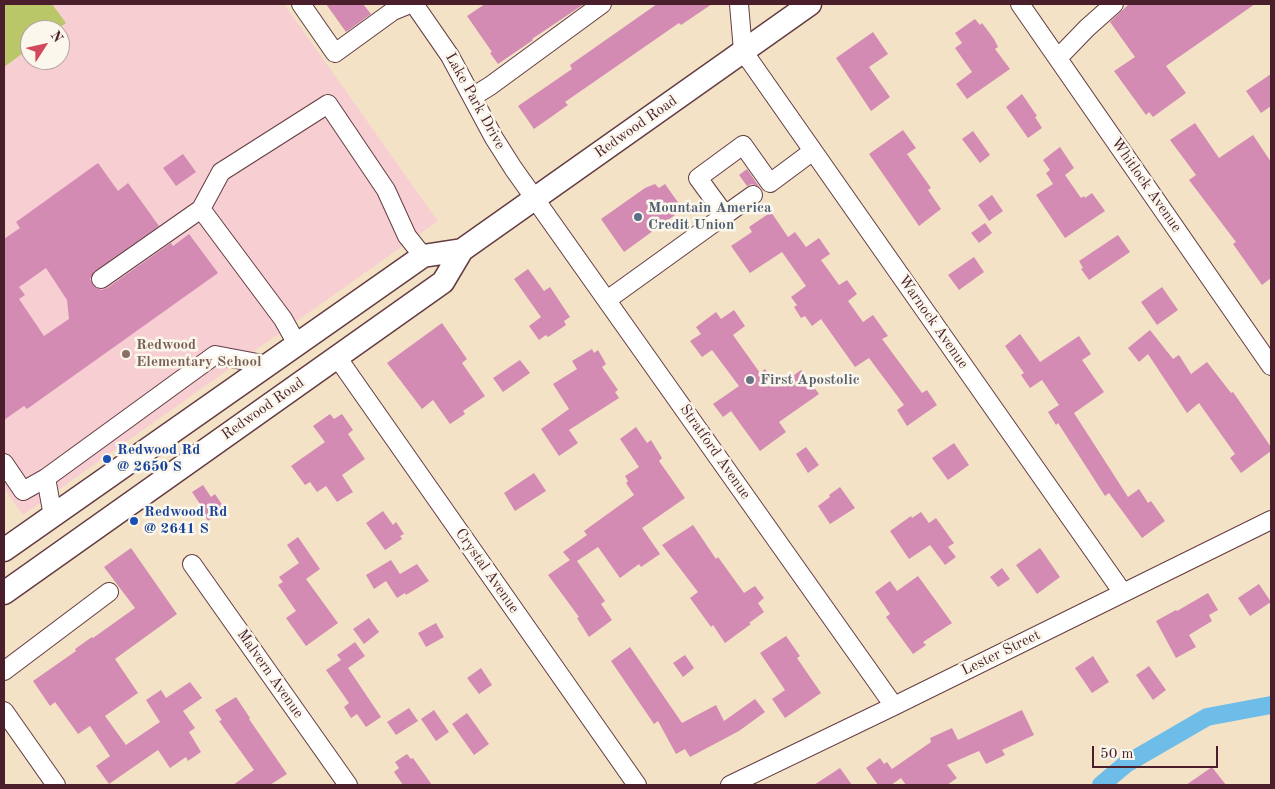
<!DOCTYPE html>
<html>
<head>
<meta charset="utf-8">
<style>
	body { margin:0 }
	#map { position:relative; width:1275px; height:789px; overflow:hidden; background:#f4e2c7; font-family:"Old Standard TT",serif }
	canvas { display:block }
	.frame { position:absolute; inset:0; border:5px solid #4a1f2b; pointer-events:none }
	.north { position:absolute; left:20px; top:20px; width:50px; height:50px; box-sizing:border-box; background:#fbf7ec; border:1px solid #b4a19f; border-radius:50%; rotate:55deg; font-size:14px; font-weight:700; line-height:20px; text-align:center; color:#4a1f2b }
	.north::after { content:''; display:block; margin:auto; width:18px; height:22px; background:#d1495b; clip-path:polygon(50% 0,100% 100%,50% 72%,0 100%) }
	.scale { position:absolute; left:1092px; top:746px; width:126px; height:22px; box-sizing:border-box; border:2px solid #4a1f2b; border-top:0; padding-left:6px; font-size:15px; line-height:18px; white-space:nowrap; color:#4a1f2b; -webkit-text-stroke:4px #fbf7ec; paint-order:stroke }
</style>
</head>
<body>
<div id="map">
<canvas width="1275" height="789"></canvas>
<div class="frame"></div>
<div class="north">N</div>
<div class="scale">50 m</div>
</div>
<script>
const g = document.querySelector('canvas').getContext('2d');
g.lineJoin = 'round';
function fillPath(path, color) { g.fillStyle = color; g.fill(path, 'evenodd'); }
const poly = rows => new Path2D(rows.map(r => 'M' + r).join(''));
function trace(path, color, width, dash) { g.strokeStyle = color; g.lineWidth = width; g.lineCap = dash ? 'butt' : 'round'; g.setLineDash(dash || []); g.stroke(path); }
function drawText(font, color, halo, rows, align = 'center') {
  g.font = font + ' "Old Standard TT",serif'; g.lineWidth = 5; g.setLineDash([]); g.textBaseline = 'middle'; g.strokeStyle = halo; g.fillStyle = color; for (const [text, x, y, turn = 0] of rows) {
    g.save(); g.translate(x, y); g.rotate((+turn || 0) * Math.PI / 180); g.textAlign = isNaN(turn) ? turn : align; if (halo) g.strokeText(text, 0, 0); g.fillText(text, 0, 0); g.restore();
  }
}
fillPath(poly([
	[4,4,284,4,438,221,23,515,4,488],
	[30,30,60,30,60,60,30,60]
]), '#f7cfd2');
fillPath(poly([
	[4,4,52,4,66,23,56,30,30,30,30,48,4,67]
]), '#b9c769');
trace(poly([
	[1101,785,1126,764,1207,717,1271,705]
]), '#6ebde8', 18);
fillPath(poly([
	[326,4,363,4,371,14,346,32],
	[485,4,584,4,532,39,533,40,498,64,490,53,492,52,467,16],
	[657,4,712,4,681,25,679,23,565,102,568,105,534,129,518,106,572,69,570,65],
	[1129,4,1255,4,1166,66,1186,93,1153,117,1149,112,1146,115,1114,71,1135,57,1110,22],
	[975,19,980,25,982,23,994,39,998,47,995,49,1010,69,967,99,956,84,972,72,955,48,962,43,955,33],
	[873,32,888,54,869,67,890,97,871,111,836,58],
	[1271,74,1271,106,1261,113,1246,91],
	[1022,94,1037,116,1035,117,1042,128,1028,138,1006,107],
	[1195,123,1219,158,1253,135,1271,162,1271,278,1262,285,1233,244,1236,242,1189,180,1196,175,1170,140],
	[903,130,916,148,907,154,931,188,928,190,941,209,919,226,869,154],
	[973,131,990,155,980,163,962,139],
	[1060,147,1074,168,1065,175,1081,198,1084,196,1085,198,1092,193,1105,211,1065,238,1036,195,1053,184,1046,173,1050,170,1043,160],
	[183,154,196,172,176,186,163,168],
	[98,163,118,191,128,183,159,226,95,271,90,279,93,285,101,290,107,288,171,243,173,246,189,234,218,273,27,409,24,406,4,420,4,239,20,228,16,222],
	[46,268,67,300,69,319,44,336,19,299,25,295,19,287],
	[747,169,760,188,752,184,747,186,739,175],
	[655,184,659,188,665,184,682,208,674,214,675,215,624,252,601,219,645,188],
	[992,195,1003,211,989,221,978,205],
	[771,212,788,237,795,232,806,247,819,238,830,254,821,260,839,285,847,280,857,294,848,301,863,322,873,315,888,336,882,339,922,393,927,390,937,405,907,426,897,410,904,405,869,358,855,367,821,319,812,326,805,316,801,318,794,307,797,305,791,297,806,286,782,252,750,273,731,246,752,232,749,227],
	[985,223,992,233,979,243,971,233],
	[1118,235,1130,252,1089,280,1081,269,1083,268,1079,261],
	[974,257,984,272,959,290,948,275],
	[528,269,544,291,550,287,570,317,564,321,566,325,548,337,546,335,539,340,529,326,541,317,514,279],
	[1162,287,1178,310,1157,325,1141,302],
	[734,310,745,326,733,335,760,373,765,369,778,387,801,370,819,394,779,422,786,432,760,451,731,411,723,417,713,404,739,386,712,350,702,357,690,341,701,334,696,327,716,312,721,319],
	[442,323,467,359,462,363,485,396,463,411,465,414,450,424,433,400,422,409,387,363],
	[1150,330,1173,359,1179,355,1191,374,1207,362,1231,393,1233,392,1271,447,1271,451,1241,473,1230,458,1235,454,1199,403,1187,413,1148,354,1139,362,1128,348],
	[1020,334,1040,362,1079,336,1091,354,1082,360,1104,392,1074,413,1128,497,1139,489,1148,503,1151,501,1165,521,1142,538,1109,493,1105,496,1058,423,1056,425,1048,412,1059,405,1042,380,1030,388,1021,375,1024,373,1005,346],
	[592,349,594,353,598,350,606,364,602,367,618,390,615,392,619,398,569,430,578,443,559,456,541,429,569,409,553,384,577,369,572,361],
	[520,360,530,373,503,392,493,378],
	[330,414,334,419,342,414,353,430,348,434,365,459,342,475,353,492,337,502,326,486,317,492,310,482,305,485,291,466,325,442,313,426],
	[636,427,647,443,651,440,662,458,659,461,685,498,642,528,660,554,641,567,639,564,620,578,598,547,577,561,605,601,601,604,612,620,589,637,577,618,579,617,548,575,570,560,563,552,587,535,584,531,634,495,626,483,628,481,625,476,639,467,620,439],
	[954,443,969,465,948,480,932,458],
	[806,447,819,465,808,473,796,454],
	[534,473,546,491,515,511,504,493],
	[203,485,211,497,215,494,225,509,208,521,198,506,200,504,192,492],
	[840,487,855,508,830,524,818,506,830,497,829,495],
	[383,511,393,525,396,522,404,534,400,536,402,539,385,550,366,523],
	[921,512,929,523,936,518,954,543,948,547,956,557,945,565,930,545,909,559,890,531,911,516,912,518],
	[693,525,716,559,718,557,744,593,755,586,764,598,758,603,764,612,749,623,751,624,725,643,713,625,711,627,690,598,698,592,662,545],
	[298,537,320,569,306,579,338,623,306,646,286,618,296,611,278,585,283,582,279,577,299,563,287,545],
	[131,548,177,614,115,659,138,693,105,716,126,745,160,722,146,700,161,690,166,698,190,682,202,698,183,711,195,728,189,732,201,752,188,761,186,757,170,768,158,750,109,784,96,766,110,756,90,726,78,734,55,702,50,706,33,681,76,651,75,649,92,637,93,638,135,608,104,567],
	[1040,548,1060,577,1037,594,1016,565],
	[391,560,400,574,417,564,429,581,406,595,405,593,397,598,386,581,374,589,366,575],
	[1002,568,1010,579,998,587,990,577],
	[918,576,952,623,923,642,926,645,913,654,886,617,890,614,875,592,890,581,897,591],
	[1259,584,1271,602,1250,616,1238,598],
	[1208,593,1218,610,1209,615,1212,621,1189,635,1196,647,1176,658,1156,621,1176,610,1177,611],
	[369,618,379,632,364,644,353,629],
	[436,623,444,637,426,647,418,633],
	[786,636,800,656,797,658,821,693,785,718,772,699,785,690,760,653],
	[355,642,365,656,348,668,381,717,366,727,357,714,351,718,344,707,349,703,326,670,341,660,337,655],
	[630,647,682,723,716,705,724,721,755,699,765,712,739,731,690,757,685,749,676,754,658,721,654,724,611,661],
	[685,655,694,668,683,677,673,663],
	[1093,656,1109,682,1092,693,1075,668],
	[1149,666,1166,690,1153,700,1136,675],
	[481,668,492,685,479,694,467,678],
	[236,697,250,718,249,719,287,774,270,785,233,785,254,770,219,721,222,720,215,710],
	[409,708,418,721,396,735,387,722],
	[434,710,449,732,436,741,421,719],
	[1022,710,1034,735,1002,750,1005,755,986,764,979,751,947,765,957,778,947,785,906,785,901,778,891,785,878,785,866,768,880,758,884,764,887,762,892,769,931,742,930,738,952,728,958,740],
	[467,713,489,744,474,755,452,724],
	[407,754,411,759,413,758,432,785,403,785,394,772,399,768,395,762],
	[1212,767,1226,785,1186,785],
	[840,768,852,785,814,785]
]), '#d38bb3');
const minor = poly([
	[301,4,335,53,393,11,410,4],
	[414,4,450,56,494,138,513,168,894,706],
	[739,4,743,51,1123,593],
	[1020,4,1271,366],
	[1058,58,1087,28,1114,4],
	[472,97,490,86,602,4],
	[725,215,753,195],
	[101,279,201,209],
	[607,300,725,215,698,178,743,145,770,183,813,151],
	[297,344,283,319,201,209,221,172,328,104,386,190,407,236,423,256],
	[337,357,637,785],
	[4,463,23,491,46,478],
	[53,516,46,478,215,355,268,365],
	[192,564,348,785],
	[4,671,109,592],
	[4,711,56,785],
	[730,785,894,706,1271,520]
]);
const major = poly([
	[4,550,423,256,462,250],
	[4,593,443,282,462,250,810,4]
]);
trace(minor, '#643c42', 20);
trace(major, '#643c42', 25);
trace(minor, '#fff', 18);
trace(major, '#fff', 22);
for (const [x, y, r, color] of [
	[638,217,5,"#5c6f8a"],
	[126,354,5,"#8d6e63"],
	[750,380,5,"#6b7280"],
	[107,459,5,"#1a4fb4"],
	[134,521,5,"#1a4fb4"]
]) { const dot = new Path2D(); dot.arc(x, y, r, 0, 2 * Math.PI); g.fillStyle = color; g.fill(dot); trace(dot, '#fbf7ec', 2); }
drawText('15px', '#4a1f2b', '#fbf7ec', [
	["Lake Park Drive",475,101,61],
	["Redwood Road",636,127,-35],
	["Whitlock Avenue",1146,185,55],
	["Warnock Avenue",933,322,55],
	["Redwood Road",263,409,-35],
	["Stratford Avenue",715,452,55],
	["Crystal Avenue",487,571,55],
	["Lester Street",1001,653,-26],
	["Malvern Avenue",270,674,55]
]);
drawText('bold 15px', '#4e5e75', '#fbf7ec', [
	["Mountain America",648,208],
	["Credit Union",648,225]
], 'left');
drawText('bold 15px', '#785e54', '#fbf7ec', [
	["Redwood",136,345],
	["Elementary School",136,362]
], 'left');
drawText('bold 15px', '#5b616d', '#fbf7ec', [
	["First Apostolic",760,380]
], 'left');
drawText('bold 15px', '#164399', '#fbf7ec', [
	["Redwood Rd",117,450],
	["@ 2650 S",117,467],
	["Redwood Rd",144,512],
	["@ 2641 S",144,529]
], 'left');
</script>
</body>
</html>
